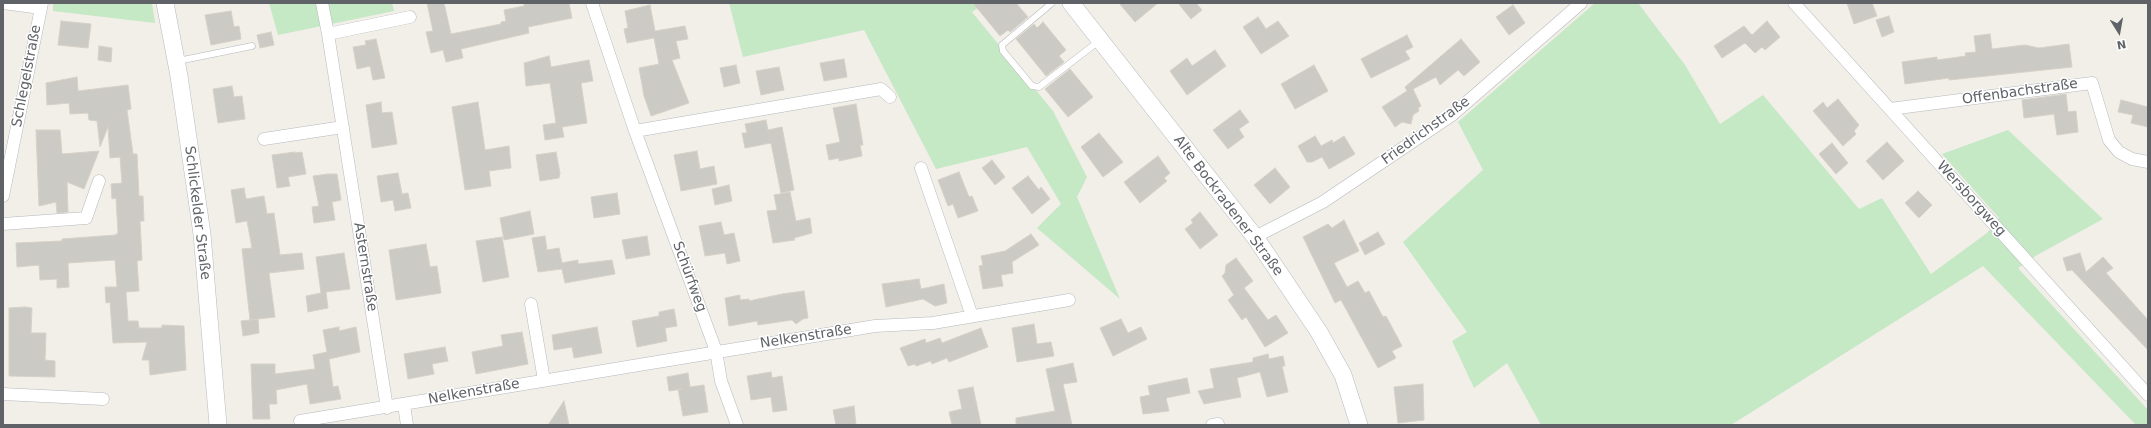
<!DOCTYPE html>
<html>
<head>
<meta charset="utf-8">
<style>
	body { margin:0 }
	#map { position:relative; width:2151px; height:428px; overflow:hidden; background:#f1efe8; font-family:"DejaVu Sans",sans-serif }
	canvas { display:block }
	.frame { position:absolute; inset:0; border:4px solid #5f6368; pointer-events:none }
	.north { position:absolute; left:2099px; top:12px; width:40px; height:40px; -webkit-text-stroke:3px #fff; paint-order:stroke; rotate:169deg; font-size:11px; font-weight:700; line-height:16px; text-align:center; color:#5f6368 }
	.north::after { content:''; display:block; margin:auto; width:14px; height:18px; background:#5f6368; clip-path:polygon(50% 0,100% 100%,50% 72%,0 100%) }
</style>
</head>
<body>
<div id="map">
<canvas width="2151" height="428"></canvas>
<div class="frame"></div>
<div class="north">N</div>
</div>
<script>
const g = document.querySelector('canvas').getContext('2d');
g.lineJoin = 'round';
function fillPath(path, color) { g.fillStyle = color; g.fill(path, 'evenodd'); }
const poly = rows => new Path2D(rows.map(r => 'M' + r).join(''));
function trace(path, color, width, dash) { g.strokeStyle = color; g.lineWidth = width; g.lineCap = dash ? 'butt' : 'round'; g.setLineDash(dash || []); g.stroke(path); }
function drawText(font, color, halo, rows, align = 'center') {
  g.font = font + ' "DejaVu Sans",sans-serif'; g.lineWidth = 3; g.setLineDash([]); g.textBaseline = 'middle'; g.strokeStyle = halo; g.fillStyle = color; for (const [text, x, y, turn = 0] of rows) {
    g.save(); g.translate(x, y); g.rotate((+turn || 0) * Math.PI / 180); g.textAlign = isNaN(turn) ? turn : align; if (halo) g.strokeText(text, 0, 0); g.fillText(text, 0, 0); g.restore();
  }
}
fillPath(poly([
	[53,3,152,3,155,23,53,11],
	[269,3,392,3,394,11,278,35],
	[729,3,985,3,972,12,1053,111,1087,177,1077,197,1120,299,1037,228,1061,204,1027,147,936,169,864,30,743,57],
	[1595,3,1638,3,1685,65,1720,124,1763,95,1859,209,1882,198,1931,274,1987,233,1999,218,1942,154,2008,130,2103,219,2037,255,2018,268,2148,410,2148,425,2136,425,1983,266,1731,425,1541,425,1507,363,1474,388,1452,341,1467,332,1403,242,1483,170,1458,122]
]), '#c5e8c5');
const building = poly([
	[427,3,444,3,451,34,501,24,501,22,506,21,504,10,524,6,524,3,569,3,572,18,528,27,529,33,461,49,463,58,446,62,443,50,431,53,426,32,433,31,427,3],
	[973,3,1016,3,1028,17,1010,32,1008,30,1000,36,973,3],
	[1119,3,1158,3,1135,22,1119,3],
	[1178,3,1196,3,1202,10,1191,19,1178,3],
	[1847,3,1872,3,1877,16,1854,24,1847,3],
	[650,5,655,31,685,26,688,39,676,41,680,58,672,60,689,103,651,116,644,96,639,68,659,64,654,38,627,43,624,29,628,28,625,11,650,5],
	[1513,5,1525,23,1509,35,1496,17,1513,5],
	[231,11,234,27,239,26,241,39,211,45,205,15,231,11],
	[1889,16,1894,32,1882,37,1876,20,1889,16],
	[1258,17,1266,29,1278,21,1289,36,1261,54,1243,27,1258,17],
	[61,21,91,24,88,48,58,45,61,21],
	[1767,21,1780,37,1765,50,1762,47,1755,53,1745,43,1722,58,1714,46,1744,26,1752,35,1767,21],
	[1043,22,1066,50,1059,56,1064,62,1046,76,1016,39,1034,24,1037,28,1043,22],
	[271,32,274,45,260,48,257,35,271,32],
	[1990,34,1992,49,2025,45,2039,48,2069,44,2072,67,1949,80,1949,78,1905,84,1902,62,1937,57,1937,60,1966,56,1965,53,1976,52,1974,36,1990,34],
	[1407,35,1413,47,1405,51,1410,59,1371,78,1361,59,1407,35],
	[376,39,385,78,373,80,370,66,357,69,353,47,366,45,365,41,376,39],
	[1461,39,1480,62,1464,76,1458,70,1440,85,1436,77,1413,89,1421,106,1418,108,1419,111,1413,115,1411,124,1402,122,1395,127,1382,107,1407,91,1405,87,1461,39],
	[99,46,112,48,111,62,98,60,99,46],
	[1215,50,1226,66,1187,95,1170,71,1187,58,1192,66,1215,50],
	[549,56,551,67,589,60,593,81,581,83,587,123,562,127,564,137,545,140,543,125,556,123,550,83,526,86,524,63,549,56],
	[844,59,847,77,824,81,820,63,844,59],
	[736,65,740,83,724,87,720,68,736,65],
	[1314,65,1328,91,1295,109,1281,84,1314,65],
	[779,67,784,90,761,95,756,71,779,67],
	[1070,69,1093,97,1068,117,1045,89,1070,69],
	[77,77,78,91,128,85,131,109,127,110,133,154,137,154,139,196,143,196,144,221,140,221,142,260,137,261,139,291,126,292,128,321,138,321,139,328,162,328,162,325,184,326,186,370,150,375,149,360,142,360,147,342,113,343,110,302,106,303,105,287,117,287,115,260,68,263,69,287,57,288,57,279,40,280,39,265,17,267,16,243,62,241,62,239,115,235,118,233,116,198,112,199,111,184,122,183,120,157,110,158,108,127,100,147,97,121,89,120,88,113,70,114,69,103,47,105,46,83,77,77],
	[232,86,234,97,242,96,245,119,218,123,213,89,232,86],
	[2066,94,2068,112,2076,111,2078,132,2057,135,2054,114,2024,118,2022,100,2066,94],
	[1838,99,1859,125,1854,131,1856,134,1843,146,1813,111,1823,102,1827,108,1838,99],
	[2121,100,2148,107,2148,127,2131,123,2133,115,2118,112,2121,100],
	[381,102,382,113,392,112,397,144,372,148,366,105,381,102],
	[478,102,485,150,509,146,511,168,489,171,491,186,465,190,452,107,478,102],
	[856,104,863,145,860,145,862,156,839,161,839,158,829,160,826,145,840,142,833,108,856,104],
	[1240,110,1249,122,1239,129,1244,137,1228,149,1213,130,1240,110],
	[766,120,768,130,782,127,794,190,781,193,771,143,745,148,742,133,747,133,745,124,766,120],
	[36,130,60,130,62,154,99,151,84,189,67,182,68,212,57,213,56,202,39,206,36,130],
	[1099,133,1123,162,1103,177,1081,147,1099,133],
	[1315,136,1321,146,1332,140,1333,143,1344,136,1355,154,1329,169,1322,157,1312,162,1307,162,1298,146,1315,136],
	[1887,142,1904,161,1883,180,1866,161,1887,142],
	[1832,143,1848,163,1836,174,1819,154,1832,143],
	[697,151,700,169,714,166,717,184,681,191,674,155,697,151],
	[295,152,295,153,302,152,306,174,288,177,290,186,277,188,272,155,295,152],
	[556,152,560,173,559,178,540,181,536,155,556,152],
	[1158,156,1170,173,1164,178,1167,181,1140,203,1124,182,1158,156],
	[992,160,1005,177,995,185,982,168,992,160],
	[1275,168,1290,187,1270,204,1254,185,1275,168],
	[959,172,969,197,972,196,978,211,958,218,953,204,948,206,938,180,959,172],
	[398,173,402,194,408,193,411,208,395,211,393,200,381,202,377,176,398,173],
	[328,174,337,174,341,200,332,202,335,220,314,223,312,207,319,206,313,176,328,174],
	[1028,176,1039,190,1041,187,1050,199,1032,214,1012,188,1028,176],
	[729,185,732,201,715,205,712,189,729,185],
	[244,188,246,199,264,196,267,214,274,213,280,255,302,253,304,269,269,273,275,317,250,320,242,249,252,248,247,221,236,223,231,190,244,188],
	[1918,191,1932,205,1919,218,1905,203,1918,191],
	[790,192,796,221,810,218,812,233,794,238,795,240,773,243,767,211,777,210,774,195,790,192],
	[617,193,620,214,594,218,591,197,617,193],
	[530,211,534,234,504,240,500,218,530,211],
	[1200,212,1218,235,1200,249,1185,229,1193,223,1191,220,1200,212],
	[1344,220,1359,251,1334,263,1347,287,1358,281,1365,293,1369,291,1383,317,1386,316,1402,346,1392,351,1396,358,1378,368,1341,300,1335,303,1303,237,1328,224,1332,228,1344,220],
	[721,222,724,235,734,233,740,261,727,264,725,253,705,256,699,226,721,222],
	[1378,232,1385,244,1365,255,1359,243,1378,232],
	[1031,234,1039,245,1012,262,1013,273,1001,275,1003,286,983,289,979,266,983,265,981,256,1005,251,1031,234],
	[545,236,547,250,559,248,562,263,578,260,578,264,612,260,615,274,565,283,562,269,538,272,532,238,545,236],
	[647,236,650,255,626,259,622,240,647,236],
	[502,237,509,277,483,282,476,241,502,237],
	[426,244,430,267,437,266,441,293,396,300,389,250,426,244],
	[344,253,350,289,326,292,328,308,308,312,306,296,321,293,316,257,344,253],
	[2080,253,2086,272,2103,257,2113,268,2106,273,2148,320,2148,350,2072,270,2067,271,2063,258,2080,253],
	[1236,258,1253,281,1244,288,1268,320,1276,315,1288,333,1265,347,1246,317,1242,320,1228,300,1234,295,1222,276,1225,273,1226,265,1236,258],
	[919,279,921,289,944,284,947,303,935,306,923,299,886,307,882,284,919,279],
	[804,291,808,318,803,319,796,324,792,320,758,325,757,321,729,326,725,298,740,295,740,300,749,299,749,301,782,294,804,291],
	[25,307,32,308,31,333,46,333,45,360,55,361,55,377,9,376,9,308,25,307],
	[674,309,677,326,665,328,667,341,637,347,632,321,659,316,659,312,674,309],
	[258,319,259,333,243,336,241,321,258,319],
	[1121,319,1128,333,1141,327,1147,339,1113,356,1100,328,1121,319],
	[1034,324,1037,344,1051,342,1054,356,1017,362,1012,328,1034,324],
	[339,327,339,331,356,327,360,352,329,359,333,387,338,386,341,399,310,404,307,384,276,390,277,404,269,404,270,419,253,419,251,364,275,364,275,374,315,369,313,355,327,352,323,330,339,327],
	[597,327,602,353,574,358,572,347,554,350,552,335,597,327],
	[981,328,988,347,949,362,947,358,932,364,931,361,916,366,915,364,908,366,900,348,925,339,926,343,940,338,942,343,981,328],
	[522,332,528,364,476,374,472,352,503,346,501,335,522,332],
	[445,347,448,361,432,364,434,374,408,379,404,354,445,347],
	[1268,354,1269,359,1283,356,1285,366,1282,366,1288,392,1267,397,1260,372,1237,378,1241,397,1204,404,1198,391,1214,388,1210,369,1253,362,1253,358,1268,354],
	[1073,363,1077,382,1063,384,1072,425,1016,425,1016,418,1055,411,1046,369,1073,363],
	[771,372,772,378,782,376,787,410,773,412,771,397,751,400,747,376,771,372],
	[688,373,690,387,704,385,708,412,683,416,678,389,682,389,669,391,667,377,688,373],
	[1187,378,1190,393,1166,398,1169,411,1143,414,1140,397,1150,395,1148,386,1187,378],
	[1423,384,1424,420,1398,423,1394,387,1423,384],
	[973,387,981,425,952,425,949,412,962,409,958,390,973,387],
	[564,401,569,425,548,425,564,401],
	[854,406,856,425,836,425,833,410,854,406]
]);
fillPath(building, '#cccac5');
trace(building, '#d6d1c6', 1);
const lane = poly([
	[1052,3,1002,45,1003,51,1032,86,1039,87,1099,41],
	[178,61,252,46]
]);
const street = poly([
	[3,3,41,8],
	[322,3,328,34],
	[592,3,635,131,716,351,721,381,737,425],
	[1794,3,2148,395],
	[1890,109,2092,83,2109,140,2119,152,2132,159,2148,162],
	[635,131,881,89,890,97],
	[264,139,343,127],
	[921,168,972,316],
	[3,196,42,3],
	[3,224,86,218,99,181],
	[1255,237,1323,202,1452,115,1581,3],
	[531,304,544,380],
	[3,394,103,399],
	[404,405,407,425],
	[387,408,328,34,410,17],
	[300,421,875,326,933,323,1069,300],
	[1212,425,1218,424]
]);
const secondary = poly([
	[165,3,179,76,202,234,218,425],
	[1071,3,1255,237,1319,332,1343,375,1359,425]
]);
trace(lane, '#b5b8bc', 7);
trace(street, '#b5b8bc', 13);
trace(secondary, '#b6babf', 18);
trace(lane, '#fff', 6);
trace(street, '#fff', 12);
trace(secondary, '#fff', 17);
drawText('14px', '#5f6368', '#fff', [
	["Schlegelstraße",27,76,-79],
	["Offenbachstraße",2020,92,-8],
	["Friedrichstraße",1426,131,-36],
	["Wersborgweg",1971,199,48],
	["Alte Bockradener Straße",1228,206,53],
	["Schlickelder Straße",197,213,83],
	["Asternstraße",365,267,81],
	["Schürfweg",689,277,70],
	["Nelkenstraße",806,337,-9],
	["Nelkenstraße",474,392,-10]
]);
</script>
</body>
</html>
